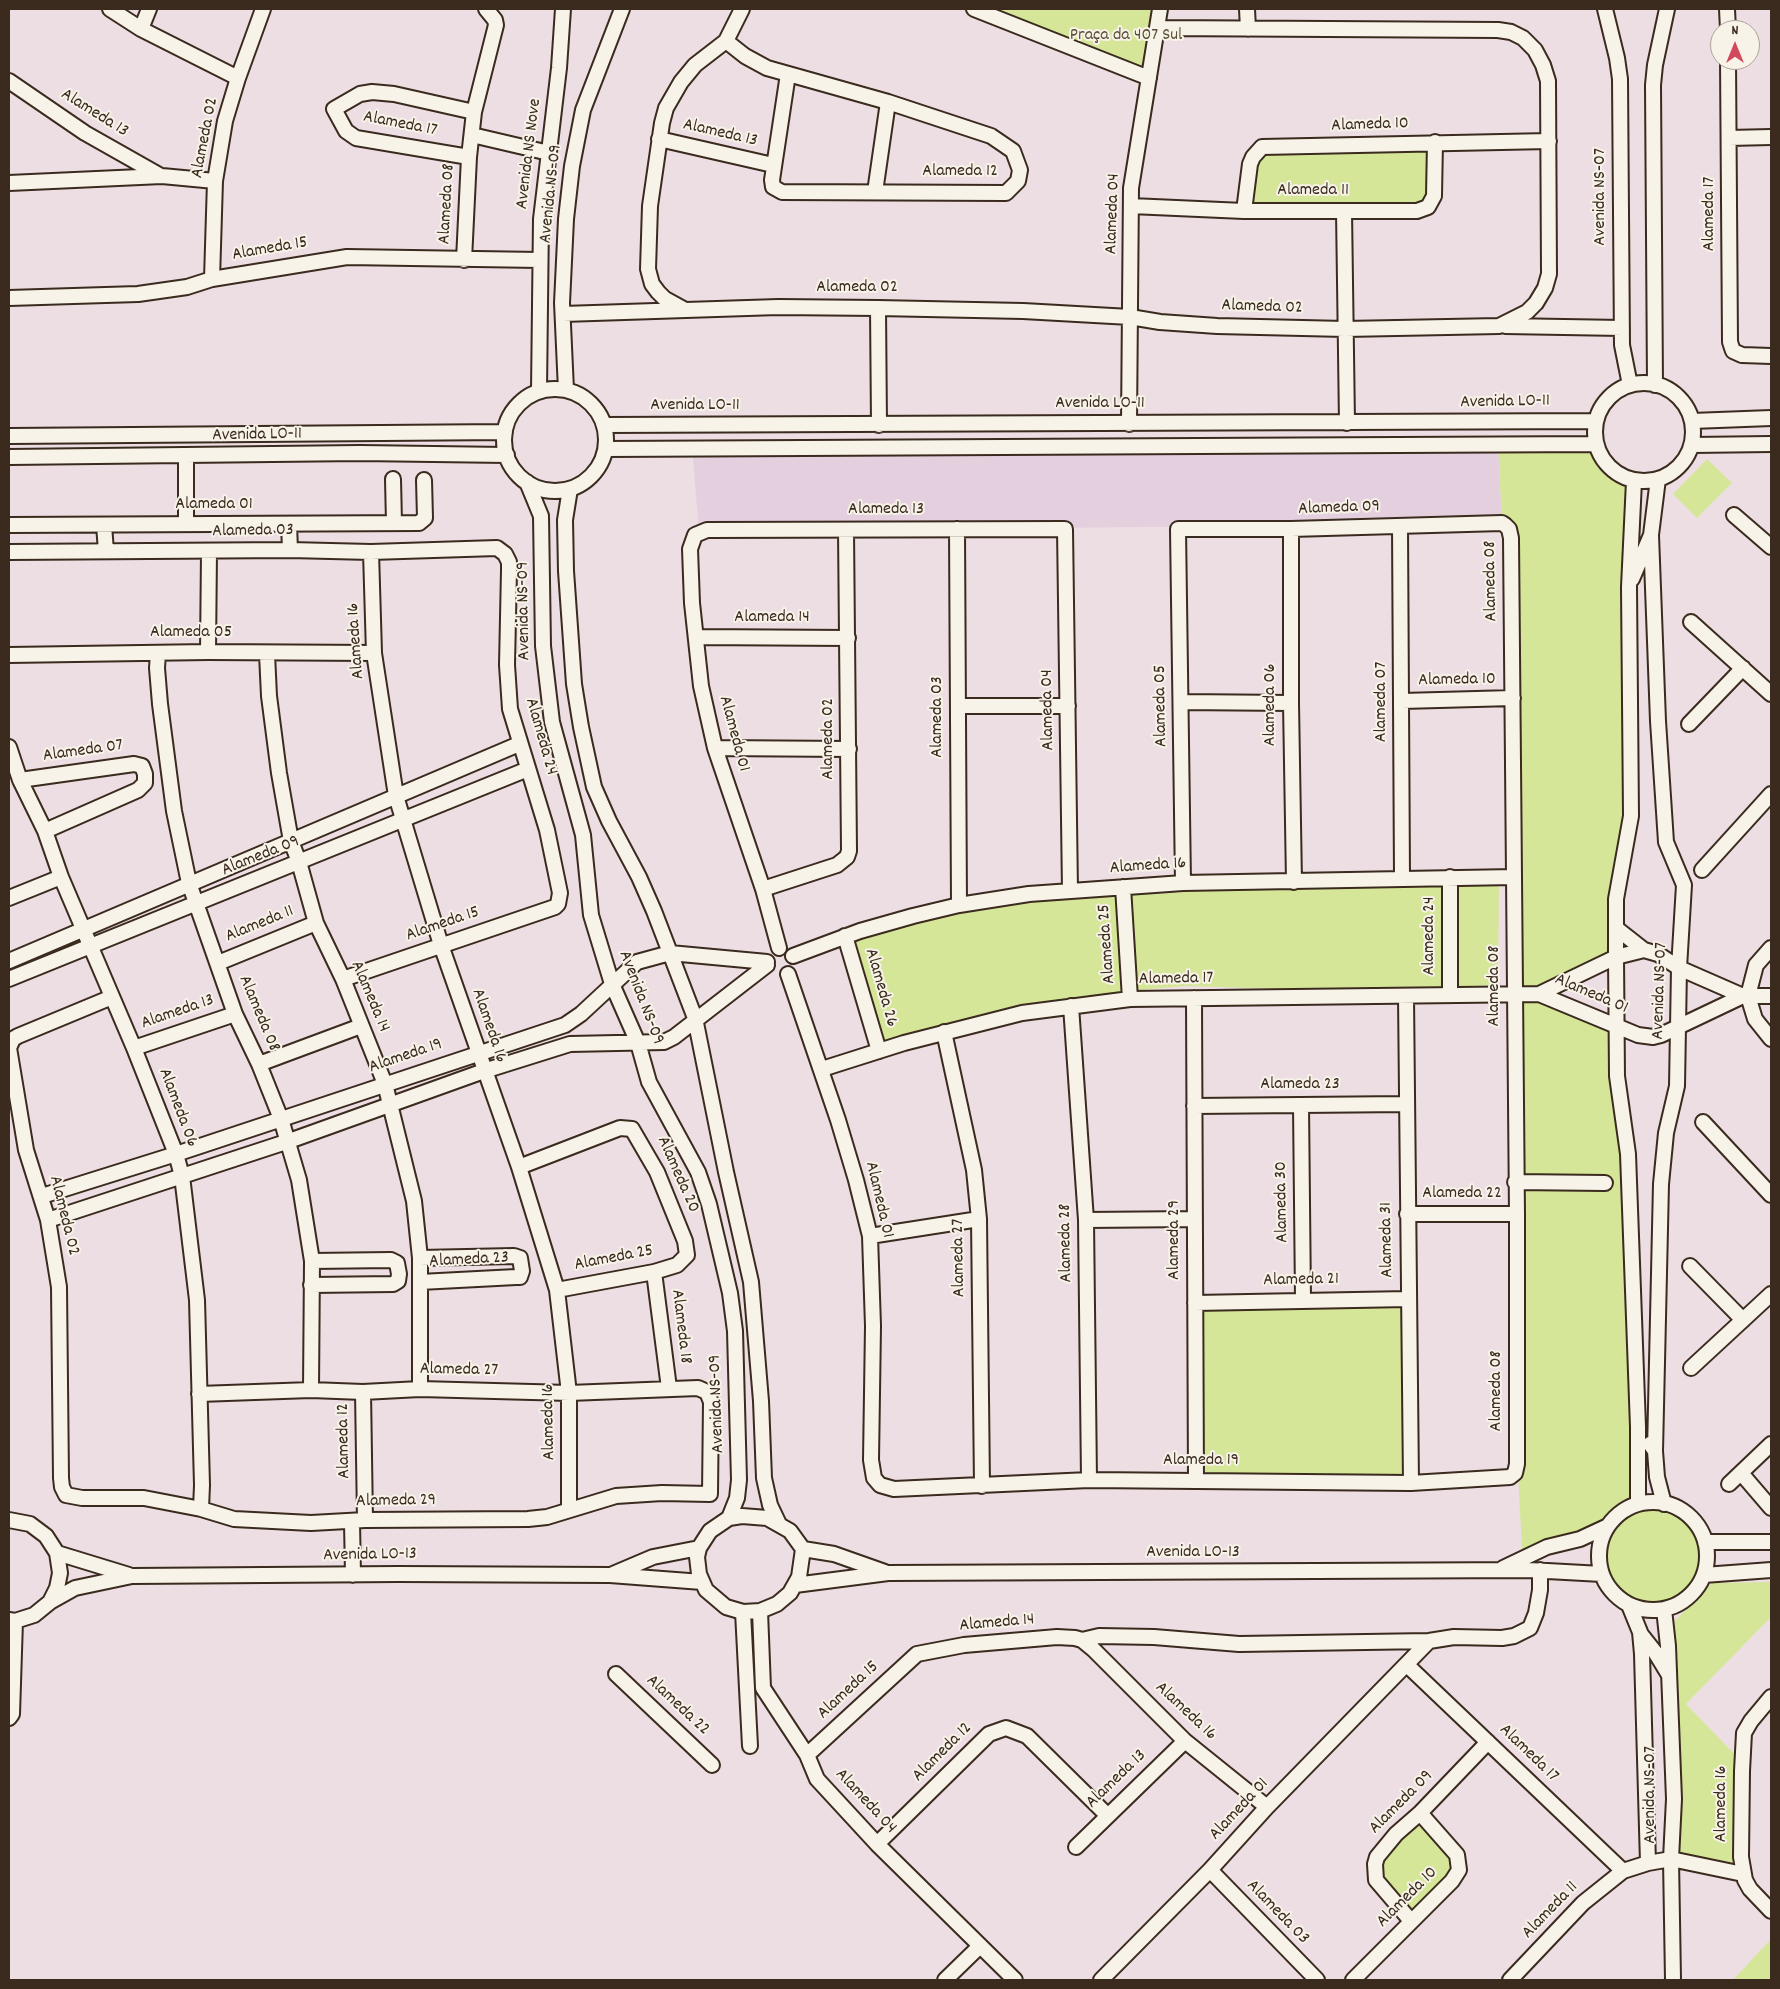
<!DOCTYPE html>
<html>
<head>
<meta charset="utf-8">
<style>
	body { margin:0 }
	#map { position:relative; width:1780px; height:1989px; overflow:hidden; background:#ecdee3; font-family:Dekko,sans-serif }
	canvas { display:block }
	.frame { position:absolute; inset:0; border:10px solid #3b2a1e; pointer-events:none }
	.north { position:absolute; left:1710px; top:20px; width:50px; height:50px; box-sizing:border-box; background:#f7f3e8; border:1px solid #aca397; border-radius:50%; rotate:0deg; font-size:14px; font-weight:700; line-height:20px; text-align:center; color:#3b2a1e }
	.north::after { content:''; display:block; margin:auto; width:18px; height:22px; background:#d1495b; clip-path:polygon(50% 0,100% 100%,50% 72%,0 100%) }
</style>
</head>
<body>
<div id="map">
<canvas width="1780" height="1989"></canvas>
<div class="frame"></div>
<div class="north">N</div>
</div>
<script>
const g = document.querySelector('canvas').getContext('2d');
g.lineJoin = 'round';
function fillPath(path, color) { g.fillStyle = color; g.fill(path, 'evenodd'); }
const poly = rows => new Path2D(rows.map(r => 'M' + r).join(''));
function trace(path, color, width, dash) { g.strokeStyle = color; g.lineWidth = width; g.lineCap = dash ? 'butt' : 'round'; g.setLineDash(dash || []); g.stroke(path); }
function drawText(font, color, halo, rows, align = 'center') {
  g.font = font + ' Dekko,sans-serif'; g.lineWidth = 4; g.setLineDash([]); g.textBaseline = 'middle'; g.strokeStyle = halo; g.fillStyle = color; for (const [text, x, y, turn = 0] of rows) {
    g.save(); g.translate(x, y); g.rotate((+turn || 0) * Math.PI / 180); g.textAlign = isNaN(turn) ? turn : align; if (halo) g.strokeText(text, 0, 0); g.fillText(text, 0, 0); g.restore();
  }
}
fillPath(poly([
	[1498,444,1502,523,699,532,692,447]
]), '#e4cfdf');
fillPath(poly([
	[986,9,1159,9,1149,78],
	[1435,142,1434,196,1423,210,1244,211,1253,157,1269,146],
	[1498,444,1596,444,1617,473,1634,481,1632,780,1616,957,1540,994,1617,1026,1639,1504,1664,1504,1677,1509,1699,1529,1707,1553,1704,1575,1695,1590,1681,1602,1664,1609,1641,1609,1626,1603,1611,1590,1602,1574,1600,1547,1608,1527,1547,1547,1522,1550,1517,1453,1509,529,1502,523],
	[1707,459,1732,483,1697,518,1673,494],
	[1450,877,1451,886,1499,885,1498,985,1451,987,1450,994,1185,986,1130,991,1130,999,1071,1006,879,1051,845,936,913,916,1070,891,1130,895],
	[1408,1299,1411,1483,1196,1481,1195,1303],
	[1771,1582,1771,1617,1686,1704,1742,1762,1743,1874,1671,1859,1667,1629,1712,1583],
	[1420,1813,1459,1862,1411,1921,1380,1887,1377,1857],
	[1771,1939,1771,1980,1733,1980]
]), '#d6e699');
const minor = poly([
	[110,9,141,29,238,78],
	[974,9,1149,78],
	[1247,9,1248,29],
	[1605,9,1617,58,1620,79,1622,345,1630,385],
	[1727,9,1728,30],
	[141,29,149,9],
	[726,41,745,56,767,68,888,102,991,136,1013,151,1020,170,1018,181,1006,193,782,192,773,187,772,180,788,74],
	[1728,60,1730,342,1733,351,1742,355,1771,356],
	[9,81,85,133,161,176],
	[472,135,549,153],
	[1729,138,1771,137],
	[659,139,773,165],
	[469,157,356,138,346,131,334,109,360,94,372,92,394,94,474,112],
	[9,183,162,176,215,181],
	[875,192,888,102],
	[1131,206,1244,211,1417,211,1428,207,1434,196,1435,142],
	[1244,211,1250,164,1253,157,1262,147,1549,141],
	[1344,211,1347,423],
	[464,260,469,157,474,112,496,25,495,20,486,9],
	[212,279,215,181,225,121,238,78,263,9],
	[9,298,138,294,187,287,212,279,347,257,540,260],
	[878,308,879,425],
	[685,310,665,299,658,292,652,284,648,269,650,206,662,123,666,108,681,82,695,65,726,41,742,9],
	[563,314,778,307,878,308,1023,311,1130,317,1160,322,1217,326,1345,329,1499,326,1527,312,1536,303,1545,288,1549,274,1548,81,1543,65,1535,50,1523,38,1511,32,1498,30,1159,28],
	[1505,326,1622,328],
	'1595 432a49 49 0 1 1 98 0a49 49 0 1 1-98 0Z',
	[1655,385,1653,85,1655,65,1667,9],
	'504 440a51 51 0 1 1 102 0a51 51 0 1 1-102 0Z',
	[566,390,562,303,566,219,572,166,583,110,622,9],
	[539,391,541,219,559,68,563,9],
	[1692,421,1771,418],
	[1129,424,1131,188,1160,9],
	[604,425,1596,421],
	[9,436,505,432],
	[1692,445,1771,444],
	[606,449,1596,444],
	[186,455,186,524],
	[9,457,360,453,507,455],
	[393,479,394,523],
	[1634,481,1629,587,1631,816,1616,899,1616,957,1617,1076,1628,1154,1638,1427,1638,1504],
	[527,482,541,516,543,646,552,722,583,835,591,915,612,984,638,1043,649,1082,698,1172,709,1204,730,1293,735,1331,739,1480,737,1498,729,1518],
	[570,489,565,520,566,571,574,684,581,727,594,787,609,821,639,877,654,911,695,1018,726,1172,751,1282,761,1401,764,1478,770,1505,779,1524],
	[1734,515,1771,547],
	[289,524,290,550],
	[9,525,419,523,425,518,424,480],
	[104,525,106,551],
	[1400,526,1402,878],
	[957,529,959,905],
	[1291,529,1291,703,1294,882],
	[1651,535,1658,721,1666,842,1684,885,1679,968,1677,1086,1666,1133,1661,1184,1655,1451],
	[9,552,290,550,371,552,497,548,505,554,509,562,509,570,507,665,510,709,547,830,560,893,558,904,555,907,343,979],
	[371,552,374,653,396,796,441,945,519,1167,557,1290,569,1393,569,1510],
	[1632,579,1651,535,1658,479],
	[1691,622,1771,694],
	[696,637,848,638],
	[208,652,209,552],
	[158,653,157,668,160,704,174,811,189,883,235,1014,259,1064,281,1119,299,1180,312,1261,311,1390],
	[267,654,269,696,279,773,291,841,299,862,316,923,343,979,385,1084,414,1201,420,1258,420,1389],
	[9,655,208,652,374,653],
	[1402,701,1513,698],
	[1181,702,1291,703],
	[958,706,1068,706],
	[1689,724,1743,668],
	[9,747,20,780,45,831,61,877,134,1048,176,1154,182,1176,197,1300,202,1485,201,1509],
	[715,748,849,749],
	[20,780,134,764,142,766,145,774,145,783,138,790,45,831],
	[1702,870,1771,794],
	[1450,877,1450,994],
	[1123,887,1130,999],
	[763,889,837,865,847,857,849,851,846,530],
	[9,898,61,877],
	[1616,928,1644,950,1658,954,1679,968,1743,996,1771,996],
	[845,936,879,1051],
	[779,948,763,889,715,748,701,686,692,603,690,549,695,535,707,530,1065,529,1070,891],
	[1771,948,1756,965,1748,996,1755,1019,1771,1039],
	[793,956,860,931,913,916,959,905,1029,894,1183,883,1514,877],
	[9,961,519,744],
	[218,963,316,923],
	[788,974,838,1120,856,1180,870,1236,873,1326,871,1460,874,1478,880,1485,894,1489,1089,1480,1411,1483,1510,1477,1515,1473,1517,1464,1517,1214,1511,538,1509,529,1505,525,1502,523,1291,529,1178,529,1183,883],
	[9,979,528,769],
	[1539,994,1616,957,1644,950],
	[1406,996,1411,1483],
	[112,997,18,1036,13,1039,9,1048,26,1150,48,1220,59,1287,61,1478,62,1487,66,1495,82,1498,144,1498,201,1509,234,1519,311,1523,365,1520,528,1519,547,1517,616,1496,662,1493,710,1494,711,1402,707,1392,698,1388,569,1393,420,1389,363,1392,311,1390,199,1394],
	[1194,998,1196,1481],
	[1071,1006,1086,1220,1089,1480],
	[944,1032,974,1170,979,1219,982,1486],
	[134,1048,235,1014],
	[259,1064,361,1026],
	[822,1069,904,1043,1022,1013,1130,999,1539,994,1638,1035,1653,1037,1661,1035,1743,996],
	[1301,1105,1303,1299],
	[1194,1106,1406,1104],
	[1703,1122,1771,1195],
	[519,1167,620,1128,632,1129,657,1172,685,1241,687,1255,677,1265,654,1272,557,1290],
	[1515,1182,1605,1183],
	[42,1196,176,1154,565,1025,581,1014,637,962,670,953,767,962],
	[1407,1214,1517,1214],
	[48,1220,289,1141,484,1071,570,1044,664,1042,674,1037,767,965],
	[1086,1220,1195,1219],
	[870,1236,979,1219],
	[1690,1266,1743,1320],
	[654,1272,669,1388],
	[420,1282,516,1277,520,1277,522,1271,520,1258,514,1256,420,1258],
	[311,1285,393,1284,398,1281,399,1274,397,1263,391,1260,312,1261],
	[1195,1303,1408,1299],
	[1691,1368,1771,1294],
	[363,1392,365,1520],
	[1650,1444,1655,1451,1657,1477,1664,1504],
	[1741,1473,1771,1508],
	[1729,1484,1771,1444],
	'1599 1556a54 54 0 1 1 108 0a54 54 0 1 1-108 0Z',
	[742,1516,767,1518,790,1531,803,1549,799,1577,790,1593,777,1604,760,1611,743,1612,726,1607,706,1590,699,1574,697,1557,699,1548,710,1531,729,1518,742,1516],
	[9,1520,30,1524,46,1536,57,1553,60,1573,57,1588,50,1602],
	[352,1522,353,1575],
	[1705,1542,1771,1542],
	[803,1549,834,1554,885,1572],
	[57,1553,129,1575],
	[1503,1568,1547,1547,1580,1539,1608,1526],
	[613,1574,653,1557,699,1548],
	[1704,1575,1771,1570],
	[795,1585,888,1573,1529,1570,1602,1574],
	[1629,1605,1640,1632,1642,1654,1648,1863],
	[1664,1609,1668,1646,1674,1799,1671,1859,1673,1980],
	[760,1611,763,1688,807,1755,817,1779,877,1844,1015,1980],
	[743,1612,750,1746],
	[9,1620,15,1621,34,1615,50,1602,75,1588,132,1576,398,1574,610,1575,702,1582],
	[1640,1633,1655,1652,1669,1675],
	[1082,1640,1099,1636,1154,1637,1239,1644,1429,1641,1454,1637,1502,1638,1514,1636,1530,1628,1536,1613,1540,1590,1540,1570],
	[1407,1665,1623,1871],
	[616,1674,712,1765],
	[1771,1697,1751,1721,1744,1733,1742,1771,1741,1857,1745,1880,1750,1889,1771,1911],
	[9,1718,12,1714,15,1621],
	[807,1755,917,1654,964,1645,1057,1637,1075,1638,1082,1640,1093,1649,1185,1741,1267,1807],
	[877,1844,989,1734,1006,1728,1027,1736,1107,1815],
	[1076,1847,1185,1741],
	[1210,1870,1317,1980],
	[1411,1921,1376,1880,1375,1864,1377,1857,1396,1834,1420,1813,1488,1742],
	[945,1980,980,1946],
	[1101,1980,1210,1870,1267,1807,1429,1641],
	[1353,1980,1452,1881,1459,1870,1457,1855,1420,1813],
	[1510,1980,1583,1903,1623,1871,1648,1863,1671,1859,1743,1874]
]);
trace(minor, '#3b2a1e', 18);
trace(minor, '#f7f3e8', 14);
drawText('18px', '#5a5037', '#f7f3e8', [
	["Praça da 407 Sul",1126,37]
]);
drawText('18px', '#3b2a1e', '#f7f3e8', [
	["Alameda 13",94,114,32],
	["Alameda 17",400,125,11],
	["Alameda 10",1370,126,-2],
	["Alameda 13",720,134,13],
	["Alameda 02",206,138,-79],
	["Avenida NS Nove",530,154,-83],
	["Alameda 12",960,173],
	["Alameda 11",1313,192],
	["Avenida NS-09",552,194,-84],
	["Avenida NS-07",1602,197,-90],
	["Alameda 08",448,204,-87],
	["Alameda 04",1114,214,-88],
	["Alameda 17",1711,214,-90],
	["Alameda 15",270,250,-10],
	["Alameda 02",857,289],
	["Alameda 02",1262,308,2],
	["Avenida LO-11",1505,403,-1],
	["Avenida LO-11",1100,405],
	["Avenida LO-11",695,407],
	["Avenida LO-11",257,436,-1],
	["Alameda 01",214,506],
	["Alameda 09",1339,509,-2],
	["Alameda 13",886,511],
	["Alameda 03",253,532,-1],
	["Alameda 08",1492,581,-91],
	["Avenida NS-09",525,611,-91],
	["Alameda 14",772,619],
	["Alameda 05",191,634],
	["Alameda 16",357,641,-94],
	["Alameda 10",1457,681,-1],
	["Alameda 07",1383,702,-90],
	["Alameda 06",1272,705,-90],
	["Alameda 05",1162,706,-91],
	["Alameda 04",1049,710,-91],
	["Alameda 03",939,717,-90],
	["Alameda 01",733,734,75],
	["Alameda 24",540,737,74],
	["Alameda 02",830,739,-90],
	["Alameda 07",83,752,-8],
	["Alameda 09",261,857,-22],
	["Alameda 16",1148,867,-4],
	["Alameda 11",260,925,-22],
	["Alameda 15",443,925,-19],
	["Alameda 24",1431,936,-90],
	["Alameda 25",1108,944,-94],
	["Alameda 17",1176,980,-1],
	["Alameda 08",1496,986,-90],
	["Alameda 26",880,988,74],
	["Avenida NS-07",1661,991,-88],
	["Alameda 01",1591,995,23],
	["Alameda 14",369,997,67],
	["Avenida NS-09",640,998,69],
	["Alameda 13",178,1013,-19],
	["Alameda 08",258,1014,67],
	["Alameda 16",488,1026,71],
	["Alameda 19",406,1057,-19],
	["Alameda 23",1300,1086],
	["Alameda 06",177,1108,69],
	["Alameda 20",677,1175,66],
	["Alameda 22",1462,1195],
	["Alameda 01",878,1200,77],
	["Alameda 30",1283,1202,-91],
	["Alameda 02",63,1216,76],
	["Alameda 29",1176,1240,-90],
	["Alameda 31",1388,1240,-91],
	["Alameda 28",1067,1243,-91],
	["Alameda 27",960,1258,-91],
	["Alameda 25",614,1259,-11],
	["Alameda 23",469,1261,-3],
	["Alameda 21",1301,1281,-1],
	["Alameda 18",680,1327,83],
	["Alameda 27",459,1371,1],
	["Alameda 08",1498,1391,-90],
	["Avenida NS-09",718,1404,-92],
	["Alameda 16",550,1422,-91],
	["Alameda 12",345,1441,-91],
	["Alameda 19",1201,1462],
	["Alameda 29",396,1502,-1],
	["Avenida LO-13",1193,1554],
	["Avenida LO-13",370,1556,-1],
	["Alameda 14",997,1624,-5],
	["Alameda 15",849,1691,-43],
	["Alameda 22",677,1706,43],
	["Alameda 16",1185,1712,43],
	["Alameda 12",943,1753,-45],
	["Alameda 17",1528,1754,44],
	["Alameda 13",1117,1780,-44],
	["Avenida NS-07",1652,1795,-90],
	["Alameda 04",865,1802,47],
	["Alameda 09",1402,1803,-45],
	["Alameda 16",1723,1804,-90],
	["Alameda 01",1240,1810,-47],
	["Alameda 10",1408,1898,-45],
	["Alameda 11",1551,1911,-46],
	["Alameda 03",1277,1913,46]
]);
</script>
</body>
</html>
